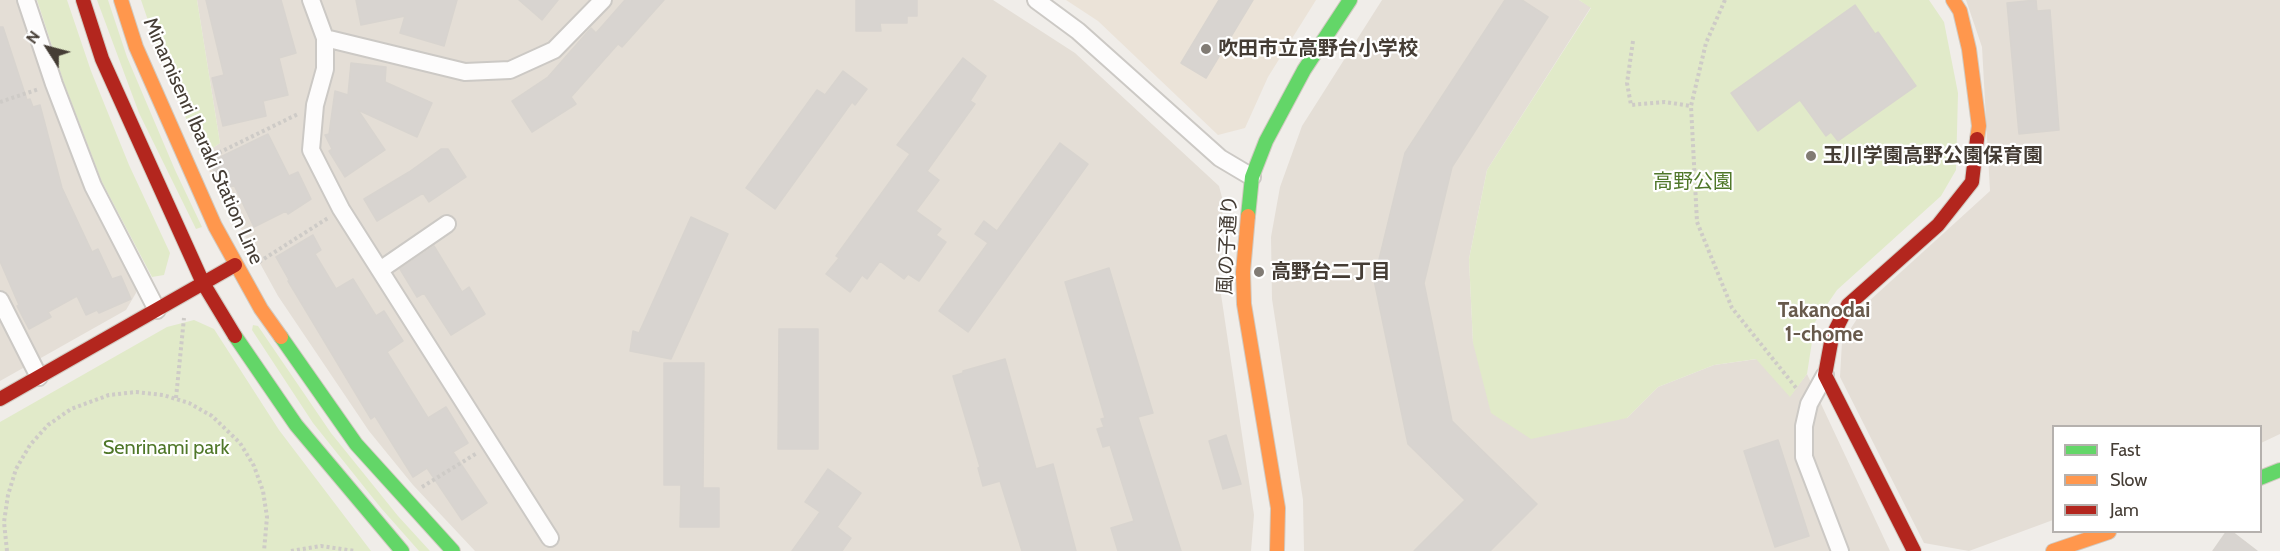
<!DOCTYPE html>
<html>
<head>
<meta charset="utf-8">
<style>
	body { margin:0 }
	#map { position:relative; width:2280px; height:551px; overflow:hidden; background:#f0ede9; font-family:Cabin,sans-serif }
	canvas { display:block }
	.legend { position:absolute; left:2052px; top:425px; width:210px; height:108px; box-sizing:border-box; background:#fff; border:2px solid #b5b1ae; margin:0; padding:8px 10px; list-style:none; font-size:18px; color:#453d35 }
	.legend li { display:flex; align-items:center; gap:12px; height:30px }
	.legend b { width:30px; border:2px solid #b5b1ae }
	.north { position:absolute; left:18px; top:18px; width:60px; height:60px; -webkit-text-stroke:4px #fff; paint-order:stroke; rotate:306deg; font-size:16px; font-weight:700; line-height:24px; text-align:center; color:#453d35 }
	.north::after { content:''; display:block; margin:auto; width:21px; height:27px; background:#453d35; clip-path:polygon(50% 0,100% 100%,50% 72%,0 100%) }
</style>
</head>
<body>
<div id="map">
<canvas width="2280" height="551"></canvas>
<ul class="legend">
<li><b style="height:8px;background:#63d668"></b>Fast</li>
<li><b style="height:8px;background:#ff974d"></b>Slow</li>
<li><b style="height:8px;background:#b3261e"></b>Jam</li>
</ul>
<div class="north">N</div>
</div>
<script>
const g = document.querySelector('canvas').getContext('2d');
g.lineJoin = 'round';
function fillPath(path, color) { g.fillStyle = color; g.fill(path, 'evenodd'); }
const poly = rows => new Path2D(rows.map(r => 'M' + r).join(''));
function trace(path, color, width, dash) { g.strokeStyle = color; g.lineWidth = width; g.lineCap = dash ? 'butt' : 'round'; g.setLineDash(dash || []); g.stroke(path); }
function drawText(font, color, halo, rows, align = 'center') {
  g.font = font + ' Cabin,"Noto Sans JP",sans-serif'; g.lineWidth = 4.5; g.setLineDash([]); g.textBaseline = 'middle'; g.strokeStyle = halo; g.fillStyle = color; for (const [text, x, y, turn = 0] of rows) {
    g.save(); g.translate(x, y); g.rotate((+turn || 0) * Math.PI / 180); g.textAlign = isNaN(turn) ? turn : align; if (halo) g.strokeText(text, 0, 0); g.fillText(text, 0, 0); g.restore();
  }
}
fillPath(poly([
	[0,0,24,0,88,186,136,287,136,293,126,310,0,381],
	[197,0,993,0,1075,53,1219,186,1224,205,1219,233,1219,281,1254,515,1251,551,475,551,413,485,369,431,278,296,201,156,220,143],
	[1382,0,1579,0,1591,7,1487,170,1469,259,1473,343,1627,418,1658,387,1714,365,1757,359,1790,396,1807,374,1890,551,1304,551,1303,500,1272,299,1271,237,1280,187,1302,126],
	[1966,0,2280,0,2280,434,2261,443,2260,426,2054,426,2053,520,1969,551,1924,543,1840,377,1842,342,1868,302,1990,191,1982,47]
]), '#e4ded6');
fillPath(poly([
	[1066,0,1316,0,1268,77,1245,128,1218,135,1098,21]
]), '#ebe3d8');
fillPath(poly([
	[37,0,67,0,91,71,129,165,170,253,164,275,152,277,102,182,64,83],
	[97,0,108,0,127,57,175,170,202,227,196,229,139,113],
	[141,0,197,0,220,143,201,156,154,38],
	[1579,0,1929,0,1944,22,1958,93,1956,170,1941,196,1837,290,1815,322,1807,374,1790,397,1756,359,1714,365,1658,387,1627,418,1531,439,1491,413,1473,343,1469,259,1487,170,1591,8],
	[194,320,214,329,279,430,371,551,0,551,0,422,167,327],
	[253,325,258,326,331,433,398,516,430,551,419,551,381,508,313,423,252,330]
]), '#e1eac9');
const building = poly([
	[206,0,281,0,296,53,279,58,288,95,263,101,266,116,223,126,212,78,224,75,206,0],
	[356,0,457,0,444,46,400,33,405,16,361,25,356,0],
	[519,0,558,0,542,20,519,0],
	[625,0,664,0,622,47,618,44,571,97,576,104,532,132,512,101,548,77,591,28,596,33,625,0],
	[856,0,917,0,917,16,907,16,907,23,880,23,881,31,856,31,856,0],
	[1219,0,1253,0,1206,78,1181,63,1219,0],
	[1505,0,1522,0,1548,17,1452,167,1424,283,1452,421,1537,504,1490,551,1414,551,1465,500,1408,444,1374,280,1405,153,1505,0],
	[2036,0,2037,11,2050,10,2059,130,2019,134,2007,3,2036,0],
	[1855,5,1875,34,1878,32,1916,86,1838,141,1831,132,1826,136,1800,100,1758,131,1731,93,1855,5],
	[0,27,3,27,27,100,30,99,33,107,40,105,62,188,92,252,98,249,112,279,121,276,131,299,99,313,97,310,86,315,77,296,48,312,51,317,29,329,17,306,19,305,0,261,0,27],
	[963,58,986,76,970,101,975,104,927,171,939,180,916,211,941,229,936,235,946,242,919,281,908,274,904,279,880,261,867,279,862,275,850,292,826,274,839,258,836,256,910,154,897,145,963,58],
	[351,63,386,67,385,82,432,103,417,137,358,110,385,150,345,177,329,151,332,149,325,135,329,134,335,91,348,95,351,63],
	[843,71,867,89,855,105,852,102,775,209,746,188,817,90,825,95,843,71],
	[268,134,289,176,298,172,311,199,288,214,286,211,254,227,234,185,223,190,210,162,268,134],
	[1060,143,1088,164,968,332,939,311,988,243,975,234,984,221,997,231,1060,143],
	[441,149,448,149,466,177,429,202,423,193,377,221,364,199,409,172,441,149],
	[691,217,728,234,671,359,630,351,633,331,639,333,691,217],
	[313,235,321,250,315,254,336,289,353,279,376,316,384,311,403,341,387,352,428,418,446,407,468,443,453,452,487,503,462,520,427,468,413,477,375,416,371,419,288,281,289,280,276,257,313,235],
	[434,246,462,292,469,287,485,314,451,335,424,293,417,297,400,269,434,246],
	[1109,268,1153,413,1138,417,1181,551,1118,551,1111,528,1134,521,1110,445,1103,447,1097,429,1104,427,1101,419,1105,418,1065,282,1109,268],
	[779,329,818,329,818,449,778,449,779,329],
	[1005,359,1036,469,1053,464,1076,551,1022,551,1000,481,983,486,978,468,980,467,953,376,963,373,963,371,1005,359],
	[664,363,704,363,703,488,719,488,719,527,680,527,681,485,664,485,664,363],
	[1226,435,1241,484,1223,489,1209,441,1226,435],
	[1778,440,1809,536,1775,547,1744,451,1778,440],
	[828,469,861,493,837,527,851,538,842,551,792,551,820,512,805,502,828,469],
	[2227,531,2231,531,2257,551,2213,551,2227,531]
]);
fillPath(building, '#d8d4d0');
trace(building, '#d8d4cf', 1.5);
const street = poly([
	[26,0,54,84,93,186,157,310],
	[311,0,325,38,465,72,510,70,554,50,603,0],
	[1036,0,1078,31,1220,158,1252,177],
	[325,38,325,69,315,105,311,150,341,209,550,538],
	[380,270,447,224],
	[0,300,39,377],
	[1825,375,1809,404,1804,426,1804,457,1840,551]
]);
const fast = poly([
	[1248,216,1252,177,1266,141,1304,70,1350,0],
	[235,336,296,425,402,551],
	[281,337,356,444,453,551],
	[2260,478,2280,470]
]);
const slow = poly([
	[121,0,136,47,215,226,261,309,281,337],
	[1953,0,1960,11,1969,49,1979,126,1977,139],
	[1248,216,1243,272,1244,304,1278,508,1277,551],
	[2053,551,2109,532]
]);
const jam = poly([
	[83,0,102,59,203,283,235,336],
	[0,399,235,265],
	[1914,551,1825,375,1832,337,1848,305,1938,225,1972,182,1977,139]
]);
trace(street, '#ccc9c5', 20);
trace(fast, '#d1cac1', 16);
trace(slow, '#d1cac1', 16);
trace(jam, '#d1cac1', 16);
trace(poly([
	[1725,0,1706,43,1691,106,1697,222,1732,308,1797,389],
	[1633,41,1627,83,1631,105,1665,102,1691,106],
	[0,102,39,89],
	[208,158,298,114],
	[259,262,328,218],
	[176,398,184,318],
	[422,487,477,453],
	[7,551,4,522,8,495,16,469,30,445,48,425,71,409,109,395,136,392,163,395,189,403,212,416,240,443,254,466,263,491,267,517,264,551],
	[291,551,321,546,355,551]
]), '#cecbc7', 4, [3, 3]);
trace(street, '#fdfcfc', 16);
trace(fast, '#63d668', 14);
trace(slow, '#ff974d', 14);
trace(jam, '#b3261e', 14);
for (const [x, y, r, color] of [
	[1206,49,6,"#817b74"],
	[1811,156,6,"#817b74"],
	[1259,272,6,"#817b74"]
]) { const dot = new Path2D(); dot.arc(x, y, r, 0, 2 * Math.PI); g.fillStyle = color; g.fill(dot); trace(dot, '#fff', 2); }
drawText('bold 20px', '#453d35', '#fff', [
	["吹田市立高野台小学校",1218,49],
	["玉川学園高野公園保育園",1823,156],
	["高野台二丁目",1271,272]
], 'left');
drawText('20px', '#453d35', '#fff', [
	["Minamisenri Ibaraki Station Line",203,141,66],
	["風の子通り",1228,245,-87]
]);
drawText('20px', '#4f7729', '#fff', [
	["高野公園",1693,182],
	["Senrinami park",166,448]
]);
drawText('bold 21px', '#685a4c', '#fff', [
	["Takanodai",1824,311],
	["1-chome",1824,335]
]);
</script>
</body>
</html>
